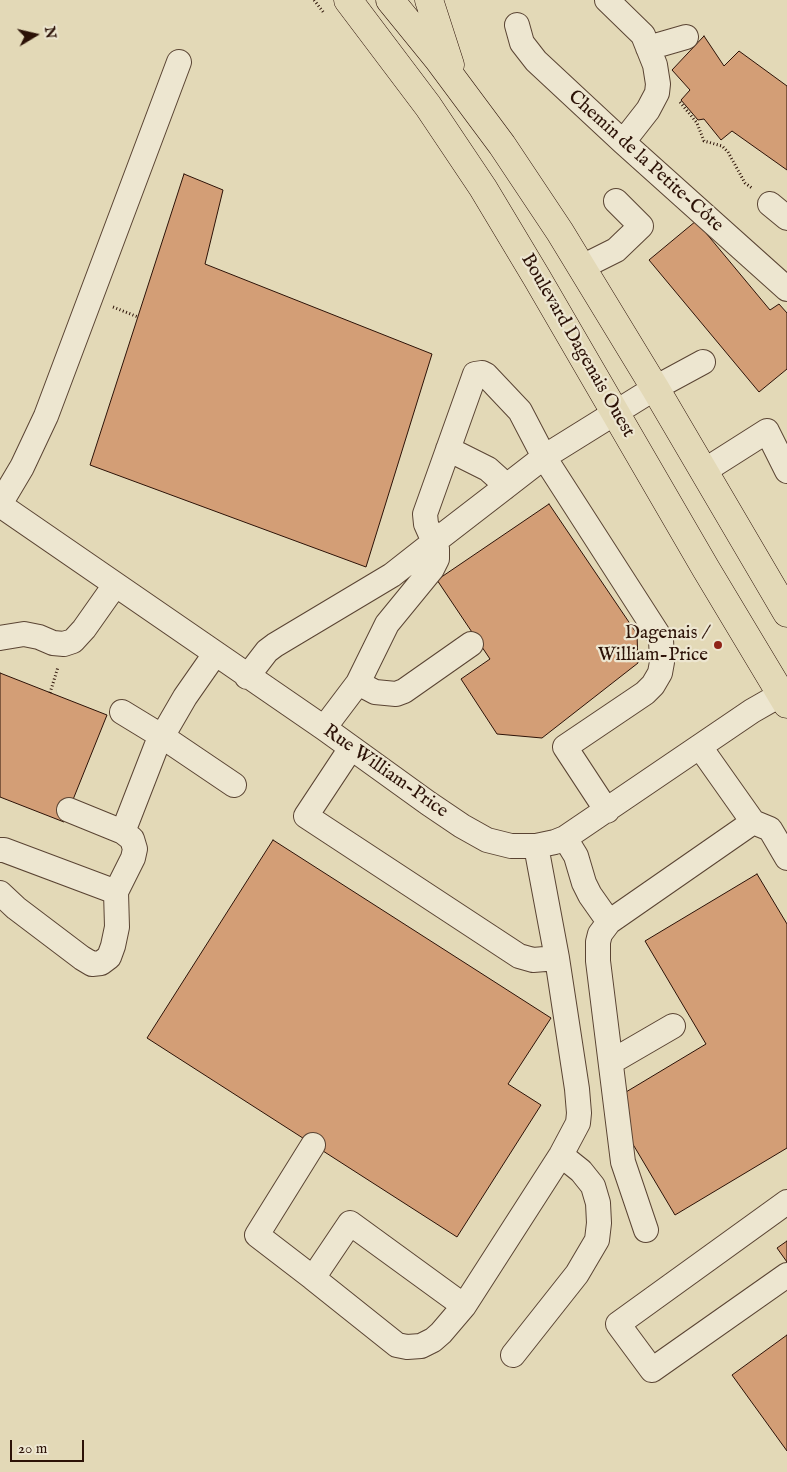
<!DOCTYPE html>
<html>
<head>
<meta charset="utf-8">
<style>
	body { margin:0 }
	#map { position:relative; width:787px; height:1472px; overflow:hidden; background:#e3d9b7; font-family:"IM FELL English",serif }
	canvas { display:block }
	.north { position:absolute; left:10px; top:10px; width:50px; height:50px; -webkit-text-stroke:4px #ede6d0; paint-order:stroke; rotate:81deg; font-size:14px; font-weight:700; line-height:20px; text-align:center; color:#2c1207 }
	.north::after { content:''; display:block; margin:auto; width:18px; height:22px; background:#2c1207; clip-path:polygon(50% 0,100% 100%,50% 72%,0 100%) }
	.scale { position:absolute; left:10px; top:1440px; width:74px; height:22px; box-sizing:border-box; border:2px solid #2c1207; border-top:0; padding-left:6px; font-size:15px; line-height:18px; white-space:nowrap; color:#2c1207; -webkit-text-stroke:4px #ede6d0; paint-order:stroke }
</style>
</head>
<body>
<div id="map">
<canvas width="787" height="1472"></canvas>
<div class="north">N</div>
<div class="scale">20 m</div>
</div>
<script>
const g = document.querySelector('canvas').getContext('2d');
g.lineJoin = 'round';
function fillPath(path, color) { g.fillStyle = color; g.fill(path, 'evenodd'); }
const poly = rows => new Path2D(rows.map(r => 'M' + r).join(''));
function trace(path, color, width, dash) { g.strokeStyle = color; g.lineWidth = width; g.lineCap = dash ? 'butt' : 'round'; g.setLineDash(dash || []); g.stroke(path); }
function drawText(font, color, halo, rows, align = 'center') {
  g.font = font + ' "IM FELL English",serif'; g.lineWidth = 4.5; g.setLineDash([]); g.textBaseline = 'middle'; g.strokeStyle = halo; g.fillStyle = color; for (const [text, x, y, turn = 0] of rows) {
    g.save(); g.translate(x, y); g.rotate((+turn || 0) * Math.PI / 180); g.textAlign = isNaN(turn) ? turn : align; if (halo) g.strokeText(text, 0, 0); g.fillText(text, 0, 0); g.restore();
  }
}
const building = poly([
	[704,36,724,66,739,51,787,86,787,170,732,131,721,140,704,119,698,120,681,100,690,90,672,70,704,36],
	[184,174,223,190,205,264,432,354,366,567,90,465,184,174],
	[696,221,770,310,779,304,787,313,787,369,759,392,649,260,696,221],
	[549,504,637,634,638,663,542,738,497,734,461,679,490,659,437,580,549,504],
	[0,673,107,715,64,822,0,797,0,673],
	[273,840,551,1018,508,1084,541,1105,457,1237,147,1038,273,840],
	[757,874,787,924,787,1148,675,1215,631,1141,626,1092,706,1044,645,941,757,874],
	[787,1241,787,1262,777,1248,787,1241],
	[787,1335,787,1451,732,1375,787,1335]
]);
fillPath(building, '#d39e76');
trace(building, '#2c1207', 1);
const minor = poly([
	[607,0,643,35,655,65,658,84,657,93,648,110,623,142],
	[517,25,522,43,536,61,623,142,787,289],
	[648,48,686,37],
	[770,204,787,218],
	[582,267,616,250,641,226,616,201],
	[448,449,488,469,498,478,504,488],
	[704,471,767,431,787,471],
	[0,504,22,467,46,416,179,62],
	[0,505,324,728,428,803,462,826,487,840,511,846,536,846,555,842,565,838,752,711,787,691],
	[0,638,24,634,39,637,53,643,64,644,73,641,84,629,115,585],
	[247,677,267,651,275,645,392,575,434,542,504,488,544,457,520,411,486,375,482,373,475,374,425,514,426,524,434,542,437,549,437,559,432,569,387,624,358,683],
	[122,712,163,737,234,785],
	[324,728,358,683,375,692,396,694,404,691,471,644],
	[351,748,306,816,519,956,533,960,557,958,536,846],
	[69,810,123,832],
	[607,811,565,747,645,693,653,685,660,673,662,662,661,639,544,457,655,388,703,362],
	[753,822,770,829,787,858],
	[565,838,576,856,584,883,590,895,609,922,753,822,700,747],
	[0,850,4,850,116,892],
	[0,893,16,908,82,958,92,964,101,963,109,957,113,946,117,927,116,892,133,858,135,849,132,839,123,832,156,747,185,697,215,654],
	[609,922,600,934,598,942,598,961,623,1162,646,1230],
	[611,1062,673,1026],
	[313,1145,257,1235,313,1278],
	[787,1202,618,1324,652,1370,787,1275],
	[464,1306,350,1223,313,1278,397,1345,407,1347,421,1346,433,1340,441,1333,464,1306,561,1155,578,1123,579,1113,577,1089,557,958],
	[513,1355,577,1274,597,1240,599,1223,598,1203,593,1186,581,1171,561,1155]
]);
const major = poly([
	[348,0,428,106,483,188,537,278,706,569,787,704],
	[390,0,438,59,502,145,560,232,655,388,787,613],
	[429,0,450,65]
]);
trace(minor, '#5a4433', 26);
trace(major, '#2c1207', 29);
trace(poly([
	[314,0,324,13],
	[680,102,697,123,704,141,722,146,728,152,745,183,752,188],
	[113,307,138,317],
	[50,693,58,667]
]), '#2c1207', 3, [1, 2.5]);
trace(minor, '#ede6d0', 24);
trace(major, '#e3d9b7', 28);
for (const [x, y, r, color] of [
	[718,645,5,"#8f2418"]
]) { const dot = new Path2D(); dot.arc(x, y, r, 0, 2 * Math.PI); g.fillStyle = color; g.fill(dot); trace(dot, '#ede6d0', 2); }
drawText('19px', '#2c1207', '#ede6d0', [
	["Chemin de la Petite-Côte",645,162,42],
	["Boulevard Dagenais Ouest",577,346,60],
	["Rue William-Price",385,772,35]
]);
drawText('19px', '#2c1207', '#ede6d0', [
	["Dagenais /",708,634],
	["William-Price",708,656]
], 'right');
</script>
</body>
</html>
